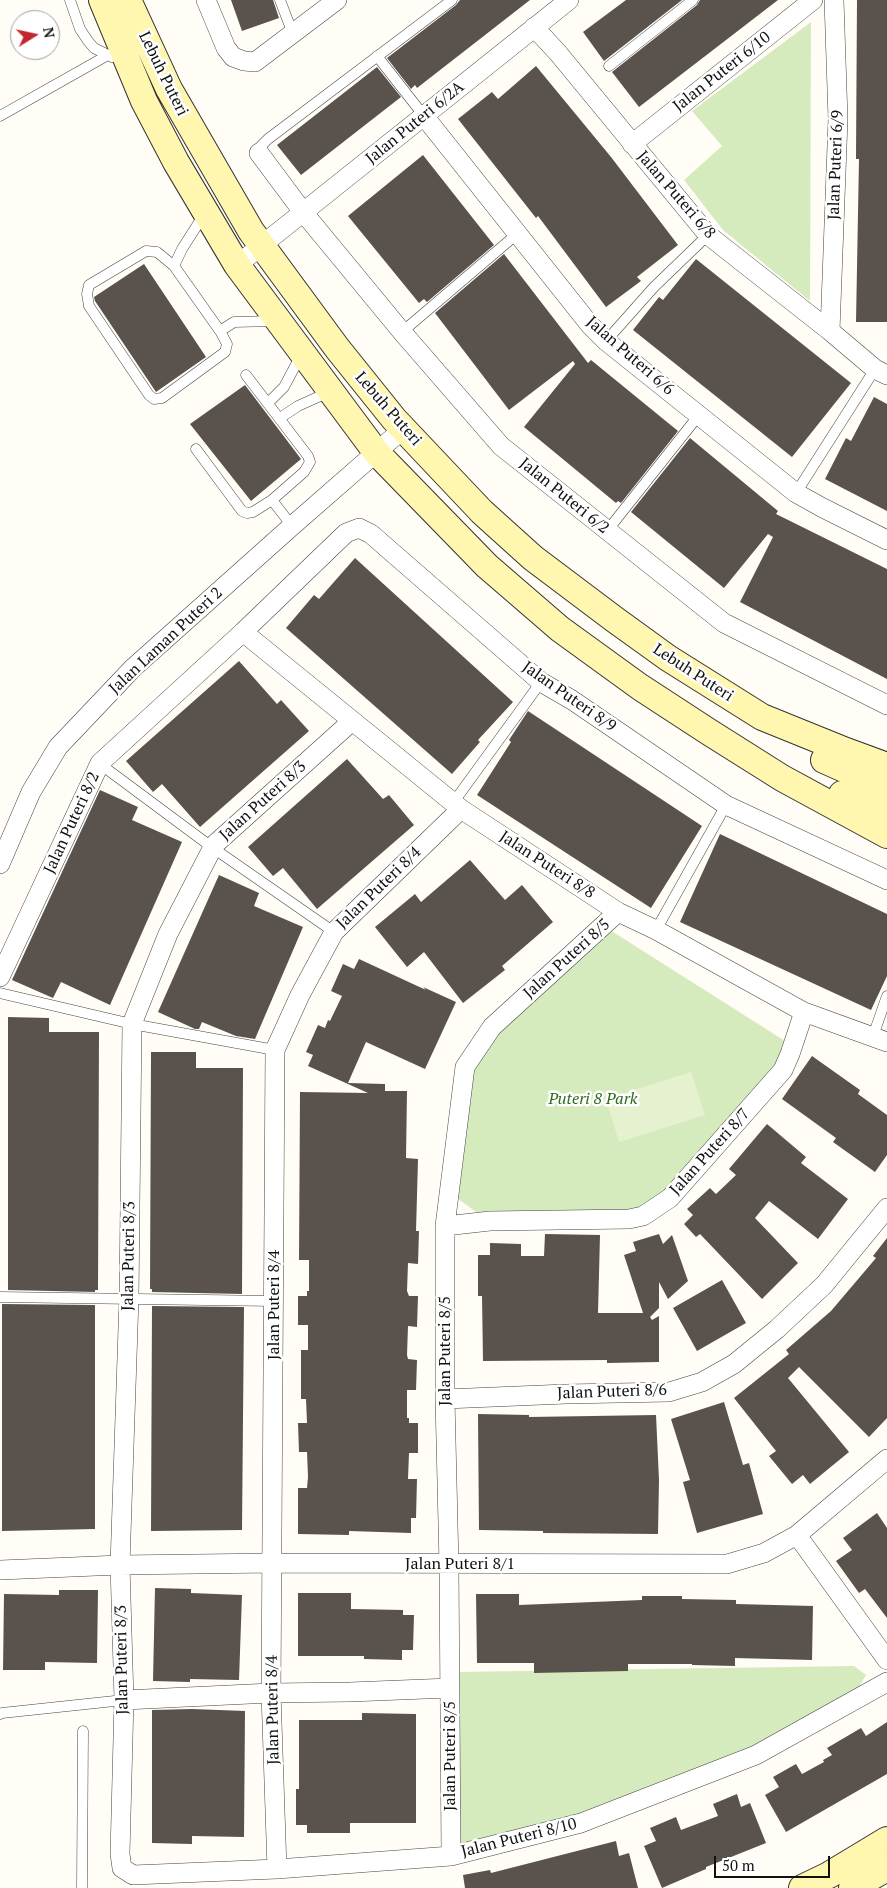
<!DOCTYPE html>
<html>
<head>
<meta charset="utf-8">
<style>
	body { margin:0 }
	#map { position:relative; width:887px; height:1888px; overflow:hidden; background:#fffdf5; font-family:"PT Serif",serif }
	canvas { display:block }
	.north { position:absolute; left:10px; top:10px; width:50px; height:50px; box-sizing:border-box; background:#fff; border:1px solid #a0a0a0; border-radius:50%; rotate:80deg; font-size:14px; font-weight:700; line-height:20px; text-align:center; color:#111 }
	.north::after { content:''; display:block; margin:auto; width:18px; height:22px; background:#c4262e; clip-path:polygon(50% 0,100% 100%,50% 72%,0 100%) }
	.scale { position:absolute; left:714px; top:1856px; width:116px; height:22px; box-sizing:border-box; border:2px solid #111; border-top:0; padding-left:6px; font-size:15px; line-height:18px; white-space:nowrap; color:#111; -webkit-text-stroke:4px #fff; paint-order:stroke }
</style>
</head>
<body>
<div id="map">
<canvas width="887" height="1888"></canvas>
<div class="north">N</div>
<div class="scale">50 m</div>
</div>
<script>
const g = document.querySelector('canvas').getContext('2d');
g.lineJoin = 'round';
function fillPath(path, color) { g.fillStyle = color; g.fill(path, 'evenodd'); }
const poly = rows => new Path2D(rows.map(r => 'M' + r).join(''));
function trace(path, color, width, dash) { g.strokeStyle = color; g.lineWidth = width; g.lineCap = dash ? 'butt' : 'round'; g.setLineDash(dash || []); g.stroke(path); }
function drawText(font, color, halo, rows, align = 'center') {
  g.font = font + ' "PT Serif",serif'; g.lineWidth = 5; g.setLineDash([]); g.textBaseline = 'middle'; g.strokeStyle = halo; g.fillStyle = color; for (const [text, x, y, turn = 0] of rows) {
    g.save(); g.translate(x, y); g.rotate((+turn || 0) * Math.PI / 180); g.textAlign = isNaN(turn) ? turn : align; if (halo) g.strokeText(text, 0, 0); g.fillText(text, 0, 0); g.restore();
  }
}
fillPath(poly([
	[811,22,810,301,723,230,684,180,722,146,692,111],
	[610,930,785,1041,781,1060,651,1206,621,1214,479,1214,457,1198,472,1070,500,1028],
	[854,1666,866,1675,853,1697,753,1753,578,1817,456,1848,456,1672]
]), '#d5ebbd');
fillPath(poly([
	[691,1072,705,1115,619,1142,606,1099]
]), '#e6f2cf');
fillPath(poly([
	[231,0,273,0,279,18,242,31],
	[460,0,530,0,417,88,415,85,411,89,387,58,456,5],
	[626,0,682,0,604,61,583,32],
	[700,0,778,0,639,107,612,72,697,5],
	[857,0,887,0,887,322,856,322,859,159,856,159],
	[536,66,611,157,678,245,637,277,641,281,606,307,538,216,536,218,458,119,492,92,498,99],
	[377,67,401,97,301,175,277,145],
	[423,155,494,245,427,302,424,299,419,303,348,216],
	[504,254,588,363,591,360,678,431,621,503,618,501,616,503,524,427,575,364,573,361,509,410,435,313],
	[696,259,851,383,792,457,633,330,659,297,663,300],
	[144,264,206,357,156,392,95,301,94,297],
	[245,385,301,459,251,501,190,424],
	[874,397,887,404,887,511,825,479,846,438,851,441],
	[690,438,778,511,776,514,887,569,887,679,740,602,773,537,768,534,724,588,631,512],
	[355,558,513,702,478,740,480,742,452,774,286,628,314,595,319,599],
	[239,661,277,704,281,700,309,731,200,827,162,784,153,792,126,761],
	[528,711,702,826,651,908,477,795,511,742,509,740],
	[347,759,383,799,389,795,414,825,317,909,283,868,273,876,248,847],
	[100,790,138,807,132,820,182,842,110,1005,61,982,53,998,12,980],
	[720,834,887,914,887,976,871,1010,680,922],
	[470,860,505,900,522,885,553,922,502,966,505,970,463,1003,424,952,407,967,375,927,415,894,421,902],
	[219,875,259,893,254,906,303,927,255,1039,236,1036,202,1022,199,1029,195,1029,158,1012],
	[359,959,426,990,423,987,456,1002,425,1069,366,1042,348,1083,385,1084,385,1091,407,1091,406,1158,418,1159,416,1231,419,1231,418,1264,408,1263,407,1291,409,1296,418,1296,417,1327,408,1326,407,1355,408,1359,417,1360,416,1390,407,1390,407,1418,409,1418,409,1423,418,1423,418,1453,409,1453,408,1479,417,1479,416,1518,411,1518,411,1533,349,1531,349,1535,298,1534,298,1488,307,1488,308,1477,307,1452,299,1452,298,1423,307,1423,306,1399,301,1399,301,1350,308,1350,308,1325,298,1325,298,1296,307,1296,307,1291,309,1291,309,1260,299,1260,300,1092,368,1093,308,1066,313,1055,306,1052,318,1025,325,1028,328,1020,330,1021,342,996,331,991,343,964,354,969],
	[8,1017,49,1018,49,1032,99,1032,98,1290,95,1290,95,1292,8,1290],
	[151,1052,196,1052,196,1068,243,1068,242,1294,152,1292,152,1289,150,1289],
	[812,1056,860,1090,858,1094,887,1115,887,1155,875,1172,833,1142,836,1138,782,1099],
	[767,1124,806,1157,801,1163,848,1199,818,1239,769,1201,755,1218,798,1263,762,1299,700,1234,696,1237,684,1224,693,1215,687,1209,710,1188,716,1194,736,1175,729,1169],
	[545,1234,600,1235,598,1313,643,1313,624,1255,636,1251,633,1242,659,1234,663,1244,672,1235,688,1281,668,1299,659,1282,659,1308,650,1317,652,1320,659,1316,659,1362,607,1363,607,1360,483,1361,482,1296,478,1296,478,1255,490,1255,490,1243,521,1244,521,1256,544,1256],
	[887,1238,887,1418,869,1437,799,1367,788,1378,849,1452,810,1484,803,1475,792,1484,769,1456,776,1451,734,1398,789,1354,786,1350,831,1311,876,1258,873,1256],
	[722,1280,746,1323,697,1351,673,1308],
	[2,1304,95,1305,95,1529,2,1531],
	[152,1306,244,1307,242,1530,151,1531],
	[724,1402,743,1465,749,1463,763,1514,697,1533,683,1482,690,1480,671,1419],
	[478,1414,529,1415,529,1417,656,1415,659,1480,658,1534,543,1533,543,1531,479,1530],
	[877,1513,887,1528,887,1618,865,1589,859,1593,836,1561,852,1550,843,1538],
	[155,1588,191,1589,191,1593,242,1595,239,1680,190,1679,190,1682,153,1681],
	[59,1590,98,1590,97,1663,45,1662,45,1670,3,1670,4,1594,59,1595],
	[298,1593,351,1593,351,1609,403,1610,403,1615,414,1615,413,1650,402,1650,402,1660,364,1659,364,1656,298,1656],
	[476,1594,519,1594,519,1605,642,1600,642,1596,682,1596,682,1599,736,1600,736,1604,813,1606,812,1660,735,1658,735,1666,692,1665,692,1664,628,1664,628,1671,534,1673,534,1663,477,1663],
	[192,1709,245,1711,244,1837,192,1836,192,1844,152,1843,152,1710],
	[362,1713,416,1714,416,1823,350,1823,350,1833,307,1833,307,1825,296,1825,296,1789,299,1789,299,1720,362,1720],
	[887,1722,887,1774,786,1832,765,1795,779,1787,773,1777,796,1764,802,1774,824,1762,823,1760,832,1755,827,1748,861,1728,866,1736],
	[737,1794,741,1807,750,1803,766,1843,706,1867,706,1869,662,1888,644,1846,656,1841,650,1828,676,1817,681,1830,718,1816,713,1804],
	[616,1841,619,1856,629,1853,638,1888,465,1888,463,1875,490,1870,491,1873]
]), '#5a524d');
const service = poly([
	[70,0,80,29,88,41,94,48,112,57],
	[280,0,293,34],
	[377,56,424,116],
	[609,66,693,0],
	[0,116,108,55],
	[259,153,260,147,268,139,452,0],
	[146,251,157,252,174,266,220,331,227,344,225,352,162,398,154,399,149,395,89,306,87,294,89,285,146,251],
	[174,266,182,249,205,213],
	[220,331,234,322,274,321],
	[402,332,517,234],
	[606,341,654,287,708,235],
	[268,403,284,387,301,355],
	[280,418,298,406,329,392],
	[196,449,242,511,247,513,253,512,272,500,304,472,310,462,308,456,246,375],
	[796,493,875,369],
	[272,500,292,526],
	[607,531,699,415],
	[100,764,213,848,334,932],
	[453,803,541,682],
	[656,930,726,805],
	[0,993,132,1024,275,1050],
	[873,1036,887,996],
	[0,1297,274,1301],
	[0,1714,2,1713,124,1700],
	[82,1888,83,1731]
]);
const minor = poly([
	[206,0,226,48,233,57,244,61,255,62,337,0],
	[534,27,558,53,708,235,830,331,875,369,887,375],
	[424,116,590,325,606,341,796,493,823,508,887,540],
	[632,144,813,0],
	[259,153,303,212,402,332,501,446,724,623,887,705],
	[237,265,569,0],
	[830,331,838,119,834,0],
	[243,632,461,809,618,912,656,930,804,1012,887,1042],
	[351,722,214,845,168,934,132,1024,129,1298,120,1565,124,1700,120,1854,122,1868,133,1875,277,1869,451,1856,581,1823,756,1755,887,1682],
	[0,864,31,792,58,747,133,668,292,526,403,429],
	[0,977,100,763,243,632,346,533,359,528,371,534,541,682,572,700,726,805,887,880],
	[445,1226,490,1221,629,1219,643,1216,670,1198,783,1070,790,1054,804,1012],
	[445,1399,566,1394,669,1392,702,1382,734,1364,777,1329,824,1285,887,1208],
	[797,1535,887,1660],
	[0,1570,120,1565,273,1563,727,1564,764,1553,797,1535,887,1459],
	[124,1700,271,1693,350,1692,450,1688],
	[451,1856,449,1565,445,1399,445,1226,465,1067,492,1027,618,912],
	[277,1869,271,1693,275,1050,300,995,334,932,461,809]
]);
const secondary = poly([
	[102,0,144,101,176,162,237,265,376,452,487,566,560,629,640,687,709,732,782,778,887,835],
	[128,0,169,89,251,231,337,348,394,419,482,512,533,558,614,619,668,658,762,717,846,751,887,766],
	[824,760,887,788],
	[842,794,887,814],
	[802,1888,829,1875,887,1840],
	[852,1888,887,1868]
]);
trace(service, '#444', 11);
trace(minor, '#444', 20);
trace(secondary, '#333', 28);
trace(service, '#fff', 10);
trace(minor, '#fff', 19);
trace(secondary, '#fff6b0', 26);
drawText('16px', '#111', '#fff', [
	["Jalan Puteri 6/10",722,72,-38],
	["Lebuh Puteri",163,74,64],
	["Jalan Puteri 6/2A",415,123,-39],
	["Jalan Puteri 6/9",836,165,-88],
	["Jalan Puteri 6/8",676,195,49],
	["Jalan Puteri 6/6",630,356,41],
	["Lebuh Puteri",388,409,49],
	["Jalan Puteri 6/2",564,496,39],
	["Jalan Laman Puteri 2",166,641,-43],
	["Lebuh Puteri",693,673,33],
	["Jalan Puteri 8/9",569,697,35],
	["Jalan Puteri 8/3",263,801,-42],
	["Jalan Puteri 8/2",72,823,-65],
	["Jalan Puteri 8/8",547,865,33],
	["Jalan Puteri 8/4",379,888,-44],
	["Jalan Puteri 8/5",567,959,-42],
	["Jalan Puteri 8/7",710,1152,-48],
	["Jalan Puteri 8/3",129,1256,-89],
	["Jalan Puteri 8/4",274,1305,-90],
	["Jalan Puteri 8/5",445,1351,-90],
	["Jalan Puteri 8/6",612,1392,-2],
	["Jalan Puteri 8/1",460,1564],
	["Jalan Puteri 8/3",122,1660,-91],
	["Jalan Puteri 8/4",273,1710,-91],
	["Jalan Puteri 8/5",450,1756,-90],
	["Jalan Puteri 8/10",519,1838,-14]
]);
drawText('italic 16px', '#2f6b1f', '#fff', [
	["Puteri 8 Park",593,1099]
]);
</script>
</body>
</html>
